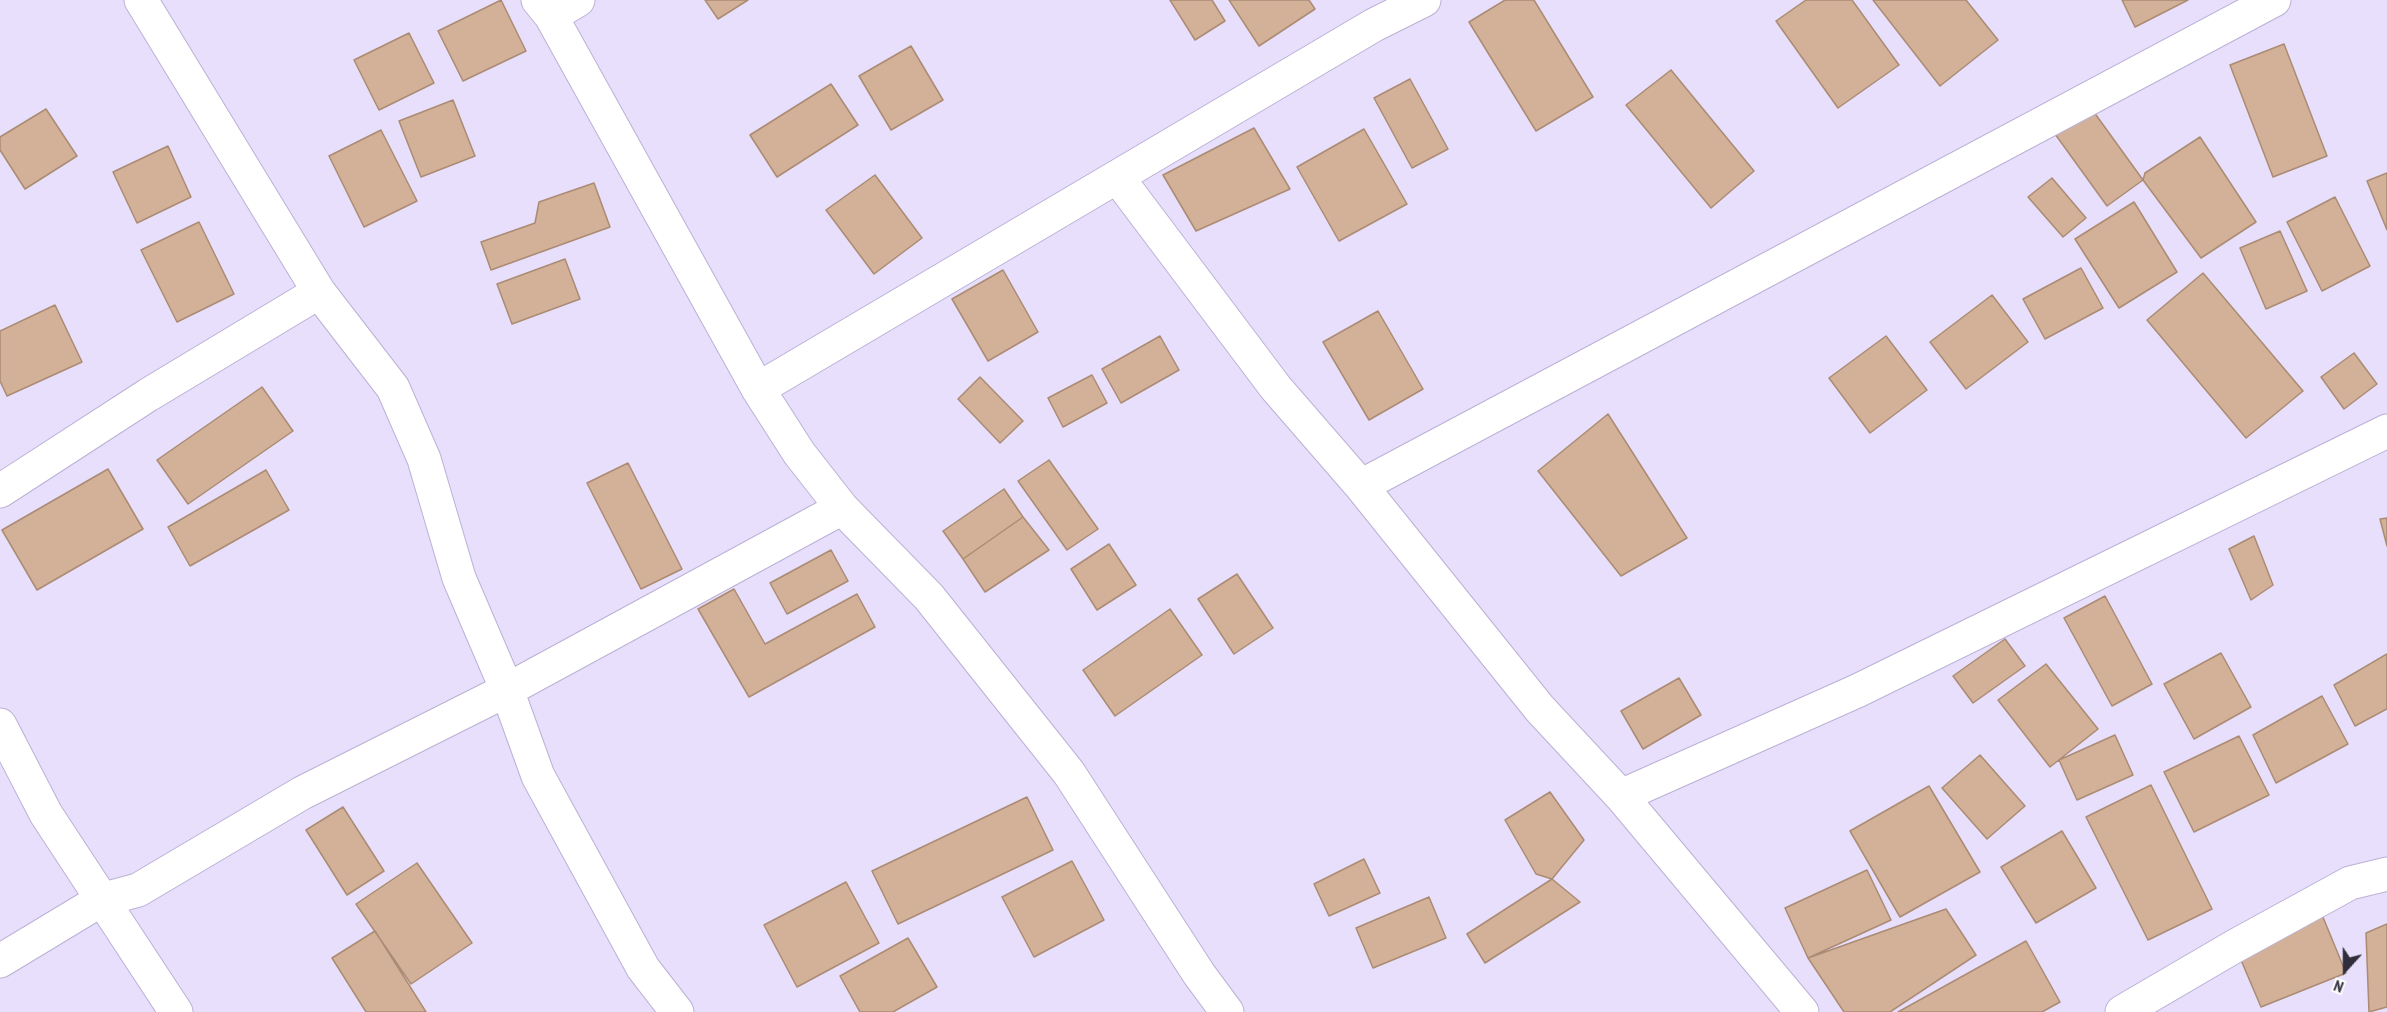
<!DOCTYPE html>
<html>
<head>
<meta charset="utf-8">
<style>
	body { margin:0 }
	#map { position:relative; width:2387px; height:1012px; overflow:hidden; background:#e7dffc; font-family:"PT Sans Narrow",sans-serif }
	canvas { display:block }
	.north { position:absolute; left:2315px; top:940px; width:60px; height:60px; -webkit-text-stroke:4px #fff; paint-order:stroke; rotate:201deg; font-size:16px; font-weight:700; line-height:24px; text-align:center; color:#312d3b }
	.north::after { content:''; display:block; margin:auto; width:21px; height:27px; background:#312d3b; clip-path:polygon(50% 0,100% 100%,50% 72%,0 100%) }
</style>
</head>
<body>
<div id="map">
<canvas width="2387" height="1012"></canvas>
<div class="north">N</div>
</div>
<script>
const g = document.querySelector('canvas').getContext('2d');
g.lineJoin = 'round';
function fillPath(path, color) { g.fillStyle = color; g.fill(path, 'evenodd'); }
const poly = rows => new Path2D(rows.map(r => 'M' + r).join(''));
function trace(path, color, width, dash) { g.strokeStyle = color; g.lineWidth = width; g.lineCap = dash ? 'butt' : 'round'; g.setLineDash(dash || []); g.stroke(path); }
const building = poly([
	[501,0,526,51,463,81,438,31,501,0],
	[705,0,748,0,718,19,705,0],
	[1170,0,1212,0,1225,21,1195,40,1170,0],
	[1229,0,1309,0,1315,9,1259,46,1229,0],
	[1505,0,1534,0,1593,97,1536,131,1469,22,1505,0],
	[1806,0,1852,0,1899,65,1838,108,1776,21,1806,0],
	[1873,0,1966,0,1998,40,1940,86,1873,0],
	[2122,0,2188,0,2135,27,2122,0],
	[409,33,434,83,379,110,354,60,409,33],
	[2284,44,2327,156,2273,177,2230,65,2284,44],
	[911,46,943,100,891,130,859,76,911,46],
	[1671,70,1754,171,1711,208,1626,105,1671,70],
	[1410,79,1448,149,1412,168,1374,98,1410,79],
	[831,84,858,125,777,177,750,135,831,84],
	[453,100,475,156,421,177,399,121,453,100],
	[2091,108,2143,180,2107,206,2055,134,2091,108],
	[46,109,77,156,25,189,0,150,0,137,46,109],
	[1254,128,1290,189,1196,231,1163,175,1254,128],
	[1364,129,1407,204,1339,241,1297,167,1364,129],
	[381,130,417,201,364,227,329,156,381,130],
	[2200,137,2256,222,2201,258,2143,180,2145,173,2200,137],
	[168,146,191,197,137,223,113,172,168,146],
	[2387,173,2387,230,2367,181,2387,173],
	[875,175,922,238,874,274,826,210,875,175],
	[2052,178,2086,218,2063,237,2028,197,2052,178],
	[594,183,610,227,491,270,481,242,535,223,539,202,594,183],
	[2335,197,2370,266,2322,291,2287,222,2335,197],
	[2134,202,2177,272,2119,308,2075,239,2134,202],
	[199,222,234,294,177,322,141,250,199,222],
	[2280,231,2307,291,2266,309,2240,248,2280,231],
	[565,259,580,299,512,324,497,284,565,259],
	[2081,268,2103,308,2045,339,2023,299,2081,268],
	[1003,270,1038,332,988,361,952,299,1003,270],
	[2203,273,2303,391,2246,438,2147,320,2203,273],
	[1992,295,2028,342,1966,389,1930,342,1992,295],
	[55,305,82,362,7,396,0,381,0,331,55,305],
	[1378,311,1423,389,1369,420,1323,342,1378,311],
	[1160,336,1179,370,1121,403,1102,369,1160,336],
	[1886,336,1927,390,1870,433,1829,378,1886,336],
	[2354,353,2377,384,2344,409,2321,377,2354,353],
	[1092,375,1107,403,1063,427,1048,398,1092,375],
	[980,377,1023,421,1000,443,958,399,980,377],
	[262,387,293,431,188,504,157,460,262,387],
	[1608,414,1687,538,1621,576,1538,471,1608,414],
	[1049,460,1098,529,1067,550,1018,481,1049,460],
	[628,463,682,569,641,589,587,483,628,463],
	[108,469,143,529,37,590,2,530,108,469],
	[266,470,289,510,190,566,168,527,266,470],
	[1004,489,1023,517,963,559,943,531,1004,489],
	[1023,517,1049,550,985,592,963,559,1023,517],
	[2387,518,2387,546,2380,519,2387,518],
	[2254,536,2273,585,2251,600,2229,549,2254,536],
	[1109,544,1136,585,1097,610,1071,569,1109,544],
	[831,550,848,581,787,614,770,583,831,550],
	[1237,574,1273,628,1234,654,1198,599,1237,574],
	[734,589,765,644,857,594,875,627,749,697,698,609,734,589],
	[2105,596,2152,684,2112,706,2064,618,2105,596],
	[1170,609,1202,655,1115,716,1083,670,1170,609],
	[2005,639,2025,666,1973,703,1953,676,2005,639],
	[2221,653,2251,707,2194,739,2164,684,2221,653],
	[2387,654,2387,709,2355,726,2334,685,2387,654],
	[2046,664,2098,729,2050,767,1998,700,2046,664],
	[1679,678,1701,715,1643,749,1621,711,1679,678],
	[2322,696,2348,744,2276,783,2253,735,2322,696],
	[2115,735,2133,775,2077,800,2059,760,2115,735],
	[2239,736,2269,795,2194,832,2164,772,2239,736],
	[1980,755,2025,806,1987,839,1942,788,1980,755],
	[2151,785,2212,909,2148,940,2086,817,2151,785],
	[1929,786,1980,872,1900,917,1850,831,1929,786],
	[1550,792,1584,840,1552,879,1536,874,1505,820,1550,792],
	[1027,797,1053,850,898,924,872,871,1027,797],
	[343,807,384,871,347,895,306,830,343,807],
	[2062,831,2096,888,2036,923,2001,867,2062,831],
	[1364,859,1380,893,1329,916,1314,884,1364,859],
	[1072,861,1104,920,1034,957,1002,897,1072,861],
	[417,863,472,943,411,984,356,904,417,863],
	[1867,870,1891,920,1808,958,1785,908,1867,870],
	[1552,879,1580,902,1485,963,1467,934,1552,879],
	[846,882,879,943,797,987,764,925,846,882],
	[1429,897,1446,938,1373,968,1356,928,1429,897],
	[1946,909,1976,955,1890,1012,1844,1012,1808,958,1946,909],
	[2320,910,2346,973,2261,1007,2235,946,2320,910],
	[2387,924,2387,1007,2369,1012,2366,933,2387,924],
	[375,931,426,1012,366,1012,332,958,375,931],
	[908,938,937,987,893,1012,860,1012,840,976,908,938],
	[2026,941,2060,1002,2042,1012,1898,1012,2026,941]
]);
fillPath(building, '#d2b198');
trace(building, '#ab8b73', 1.5);
const minor = poly([
	[141,0,319,292,393,388,424,459,459,578,507,690,538,776,643,968,677,1012],
	[538,0,551,16,758,389,799,453,842,508,929,597,1069,773,1199,974,1227,1012],
	[551,16,578,0],
	[1118,178,1276,388,1361,486,1540,709,1621,796,1802,1012],
	[758,389,1374,25,1424,0],
	[1361,486,2274,0],
	[0,491,148,395,319,292],
	[0,725,46,814,176,1012],
	[1621,796,1857,691,2387,431],
	[0,961,101,900,138,890,302,793,507,690,842,508],
	[2122,1012,2235,946,2350,883,2387,874]
]);
trace(minor, '#bbb1d5', 35);
trace(minor, '#fff', 33);
</script>
</body>
</html>
